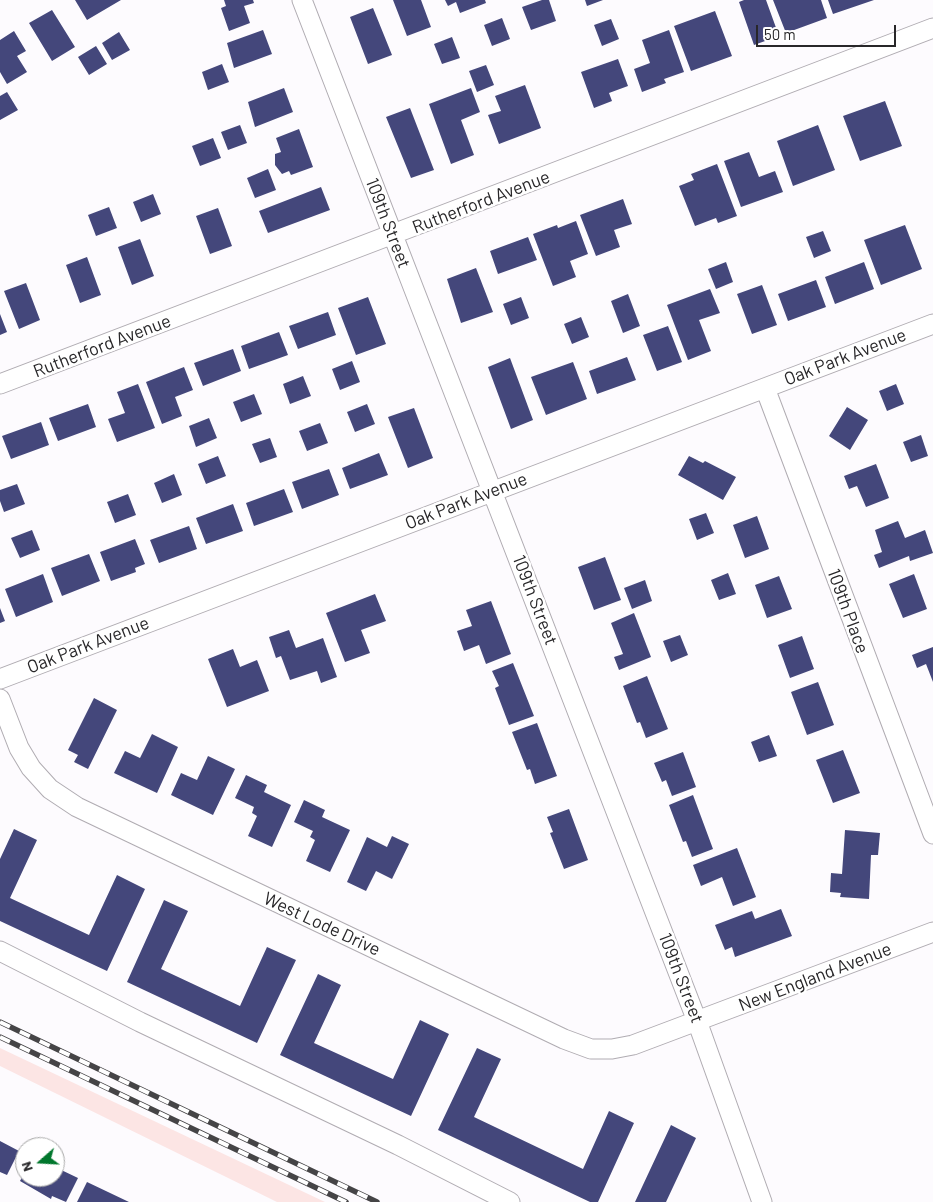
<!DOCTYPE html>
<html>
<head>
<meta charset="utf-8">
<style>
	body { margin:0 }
	#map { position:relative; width:933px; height:1202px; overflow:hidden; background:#fdfbfe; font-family:Barlow,sans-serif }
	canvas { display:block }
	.north { position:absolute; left:15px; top:1137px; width:50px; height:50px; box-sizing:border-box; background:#fff; border:1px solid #a9a9a9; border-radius:50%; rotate:251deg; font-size:14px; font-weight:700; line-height:20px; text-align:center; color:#282729 }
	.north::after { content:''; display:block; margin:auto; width:18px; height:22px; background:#01772d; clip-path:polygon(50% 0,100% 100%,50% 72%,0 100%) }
	.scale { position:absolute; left:756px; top:25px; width:140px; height:22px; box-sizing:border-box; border:2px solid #282729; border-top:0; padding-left:6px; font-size:15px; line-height:18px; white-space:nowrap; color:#282729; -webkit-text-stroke:4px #fff; paint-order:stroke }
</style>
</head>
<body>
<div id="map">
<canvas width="933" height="1202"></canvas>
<div class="north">N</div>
<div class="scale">50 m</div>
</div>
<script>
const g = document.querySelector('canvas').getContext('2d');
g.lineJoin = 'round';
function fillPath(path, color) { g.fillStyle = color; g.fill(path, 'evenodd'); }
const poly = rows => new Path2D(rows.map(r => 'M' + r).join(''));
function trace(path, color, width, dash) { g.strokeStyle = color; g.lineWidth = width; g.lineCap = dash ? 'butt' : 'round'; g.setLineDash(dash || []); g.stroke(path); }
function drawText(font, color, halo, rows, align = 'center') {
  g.font = font + ' Barlow,sans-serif'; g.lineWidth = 5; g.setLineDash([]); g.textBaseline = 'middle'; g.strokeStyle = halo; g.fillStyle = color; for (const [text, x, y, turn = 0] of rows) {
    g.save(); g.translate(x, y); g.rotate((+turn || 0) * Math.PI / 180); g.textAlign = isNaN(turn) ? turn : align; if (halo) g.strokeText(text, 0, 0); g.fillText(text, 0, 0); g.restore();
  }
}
fillPath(poly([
	[0,1048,325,1202,277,1202,0,1066]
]), '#fce5e4');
fillPath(poly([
	[75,0,121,0,87,20],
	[224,0,253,0,254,3,244,6,250,23,229,31,221,8,226,6],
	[393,0,421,0,431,27,407,36],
	[445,0,485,0,486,3,460,13,456,2,448,6],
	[542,0,549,0,556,21,531,30,522,7],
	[585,0,603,0,587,6],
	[744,0,766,0,779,36,754,45,739,2],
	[773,0,821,0,827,18,786,33],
	[828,0,874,0,833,14],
	[373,8,392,55,368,64,350,17],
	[52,10,75,47,52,61,29,23],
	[715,11,732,56,691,71,674,26],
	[502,18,510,39,492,46,484,25],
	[611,19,619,39,602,46,594,25],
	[263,30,272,54,234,68,227,43],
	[669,30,684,72,664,79,666,83,642,92,634,69,650,63,642,40],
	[14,31,26,51,17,56,27,72,7,84,0,72,0,40],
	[119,32,130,50,112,60,102,43],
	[452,37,460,58,442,64,434,44],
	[96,46,107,64,89,75,78,57],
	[618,59,628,86,609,93,612,101,594,108,581,72],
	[222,64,229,82,208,90,202,72],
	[486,65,494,85,477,92,469,71],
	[525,85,541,128,499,144,488,115,501,111,495,96],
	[284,88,293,112,255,127,248,102],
	[471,88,480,112,461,120,474,155,451,164,429,104],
	[7,92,18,110,0,120,0,96],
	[885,101,902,146,860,161,843,116],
	[410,108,434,170,411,178,386,117],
	[240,125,247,143,228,150,221,132],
	[818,125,835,170,793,186,777,141],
	[299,129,313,167,291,175,289,171,282,174,275,165,275,154,281,152,276,138],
	[213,138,221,158,200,166,192,146],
	[749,152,759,177,775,171,783,192,741,207,724,161],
	[717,164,737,216,718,223,716,218,695,226,679,186,694,180,691,174],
	[268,169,276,190,255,198,247,178],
	[321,187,330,210,268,233,259,211],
	[153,194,161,214,141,222,133,202],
	[623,199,632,224,614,230,620,247,596,256,580,215],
	[109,207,117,228,96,236,88,215],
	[218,208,232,246,210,254,196,216],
	[576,221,588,254,570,261,576,277,553,286,533,234,557,225,558,228],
	[905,225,922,269,881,285,864,240],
	[823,231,831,251,814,258,806,237],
	[528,237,537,260,498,274,490,251],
	[140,239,154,276,132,285,118,247],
	[87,257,101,295,80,303,66,265],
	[726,262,733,282,716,289,708,269],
	[864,262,874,289,835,304,825,277],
	[476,268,493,312,461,323,447,279],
	[816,280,826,307,788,321,778,294],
	[26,283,40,320,19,329,4,291],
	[762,285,777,325,752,334,737,294],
	[710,289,720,313,699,320,711,351,688,360,667,305],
	[628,294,640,326,623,333,611,301],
	[368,297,386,344,356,355,338,308],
	[521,297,529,318,511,325,503,304],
	[328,312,336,335,298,349,289,326],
	[0,314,7,332,0,335],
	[581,317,589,337,572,344,564,324],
	[668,326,682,362,657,371,643,335],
	[279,332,288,355,249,369,241,346],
	[233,349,241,371,203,386,194,363],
	[627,357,636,380,597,394,589,371],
	[510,358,533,420,511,429,488,367],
	[352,361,360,382,340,390,332,369],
	[573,362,587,399,546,415,531,377],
	[184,367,193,390,175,397,182,416,162,424,146,382],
	[303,376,311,396,290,404,283,384],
	[138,384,155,428,117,442,108,419,125,413,117,392],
	[896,384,904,404,887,411,879,391],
	[254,394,262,414,241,422,233,402],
	[88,404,96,427,58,441,49,418],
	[367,404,375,424,355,432,347,412],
	[847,407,868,420,850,450,829,436],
	[414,408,433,458,408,468,388,417],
	[209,418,217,438,196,447,189,426],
	[41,422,49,445,11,459,2,436],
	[320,423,328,443,307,451,299,431],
	[921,435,928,456,911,462,903,442],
	[270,438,277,457,260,463,252,444],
	[379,453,388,475,350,489,342,468],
	[218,456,226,476,206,484,198,464],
	[689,456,703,463,705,461,736,477,723,500,678,475],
	[876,464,889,498,866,507,857,486,849,489,844,476],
	[329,469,339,495,302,509,292,482],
	[174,474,182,495,162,503,154,483],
	[17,484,25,504,4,512,0,501,0,490],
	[284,489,293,512,254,526,246,503],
	[128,494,136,515,115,523,107,502],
	[233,504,243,531,206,544,196,518],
	[706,513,714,533,697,540,689,519],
	[757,516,769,549,745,558,733,525],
	[898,521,905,538,925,530,933,553,910,561,909,556,879,568,874,555,882,552,875,530],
	[189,526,197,549,159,563,150,540],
	[32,530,40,550,20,558,11,538],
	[135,539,145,564,135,568,136,572,111,581,100,552],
	[89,554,100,581,62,596,51,568],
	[605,557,621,600,594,610,578,567],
	[728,573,736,594,719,600,711,580],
	[43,574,53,602,16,617,5,589],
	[914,574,927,609,903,618,889,584],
	[779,576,792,609,767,618,755,585],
	[645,580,652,601,632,609,624,588],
	[375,594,386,621,361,630,370,653,345,662,326,613],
	[491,601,511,654,486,664,479,645,464,651,457,631,472,626,466,610],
	[0,608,5,621,0,623],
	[634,613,651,657,619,670,614,657,623,654,611,623],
	[289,630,296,648,323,638,337,677,321,683,317,671,290,680,281,656,276,658,269,637],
	[680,635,688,655,671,662,663,641],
	[802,636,814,669,790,678,778,645],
	[933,647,933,682,926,664,917,668,912,655],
	[233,649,240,667,257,660,269,691,227,707,208,659],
	[513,663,534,716,509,725,495,688,499,686,492,671],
	[647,676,668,729,646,738,640,722,637,723,623,686],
	[818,682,834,725,807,735,791,692],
	[94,698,117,710,88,769,74,762,78,755,68,750],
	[537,723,557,776,535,784,530,769,527,770,512,732],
	[152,734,178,747,157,793,114,773,125,751,140,758],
	[769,735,777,756,759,762,751,742],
	[843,750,860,793,833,803,816,760],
	[683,752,696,787,672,796,666,780,662,782,654,763],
	[208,756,235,769,213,815,171,795,181,773,197,780],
	[246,775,267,785,264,792,291,805,272,847,248,836,257,816,252,813,254,807,235,798],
	[693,795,713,849,692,857,686,841,683,842,669,805],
	[304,800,325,810,322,817,350,830,330,872,306,861,315,840,310,837,313,831,294,822],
	[569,809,588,860,564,869,550,833,553,832,547,817],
	[14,829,37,840,10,898,89,935,117,875,145,889,107,971,0,921,0,859],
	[845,830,880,833,878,855,871,855,869,899,840,897,841,893,830,892,831,873,842,874],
	[392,836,409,844,392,879,376,871,366,891,347,882,367,837,387,847],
	[737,848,756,897,733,906,722,877,701,886,693,865],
	[164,900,188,911,161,969,240,1006,267,947,296,960,257,1043,127,982],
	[781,909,792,936,735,957,732,947,725,950,715,925,752,911,755,919],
	[318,974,341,985,314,1043,393,1079,420,1020,449,1034,411,1116,280,1055],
	[477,1048,501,1059,474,1117,583,1169,609,1111,634,1123,598,1202,590,1202,438,1130],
	[671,1125,696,1138,666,1202,635,1202],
	[0,1141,19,1151,7,1175,0,1172],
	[55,1167,78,1178,66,1202,52,1196,51,1199,20,1181,25,1171,25,1177,55,1177],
	[87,1182,129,1202,77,1202]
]), '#44477b');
const street = poly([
	[302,0,697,1021,762,1202],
	[0,384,933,28],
	[765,388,933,834],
	[0,679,933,324],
	[0,699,19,748,31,768,50,789,77,807,564,1039,591,1049,612,1049,633,1045,933,932],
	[0,951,140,1022,398,1145,510,1202]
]);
trace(street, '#b0acb2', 21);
trace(street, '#fff', 19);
const rail = poly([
	[0,1022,377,1202],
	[0,1037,346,1202]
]);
trace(rail, '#454446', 5.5);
trace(rail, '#fff', 4, [11]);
drawText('18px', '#282729', '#fff', [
	["Rutherford Avenue",481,202,-21],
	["109th Street",388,223,69],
	["Rutherford Avenue",102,346,-21],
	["Oak Park Avenue",845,357,-21],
	["Oak Park Avenue",466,501,-21],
	["109th Street",535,600,69],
	["109th Place",848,611,70],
	["Oak Park Avenue",88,645,-21],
	["West Lode Drive",322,924,25],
	["New England Avenue",815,977,-21],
	["109th Street",681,978,69]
]);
</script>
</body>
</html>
